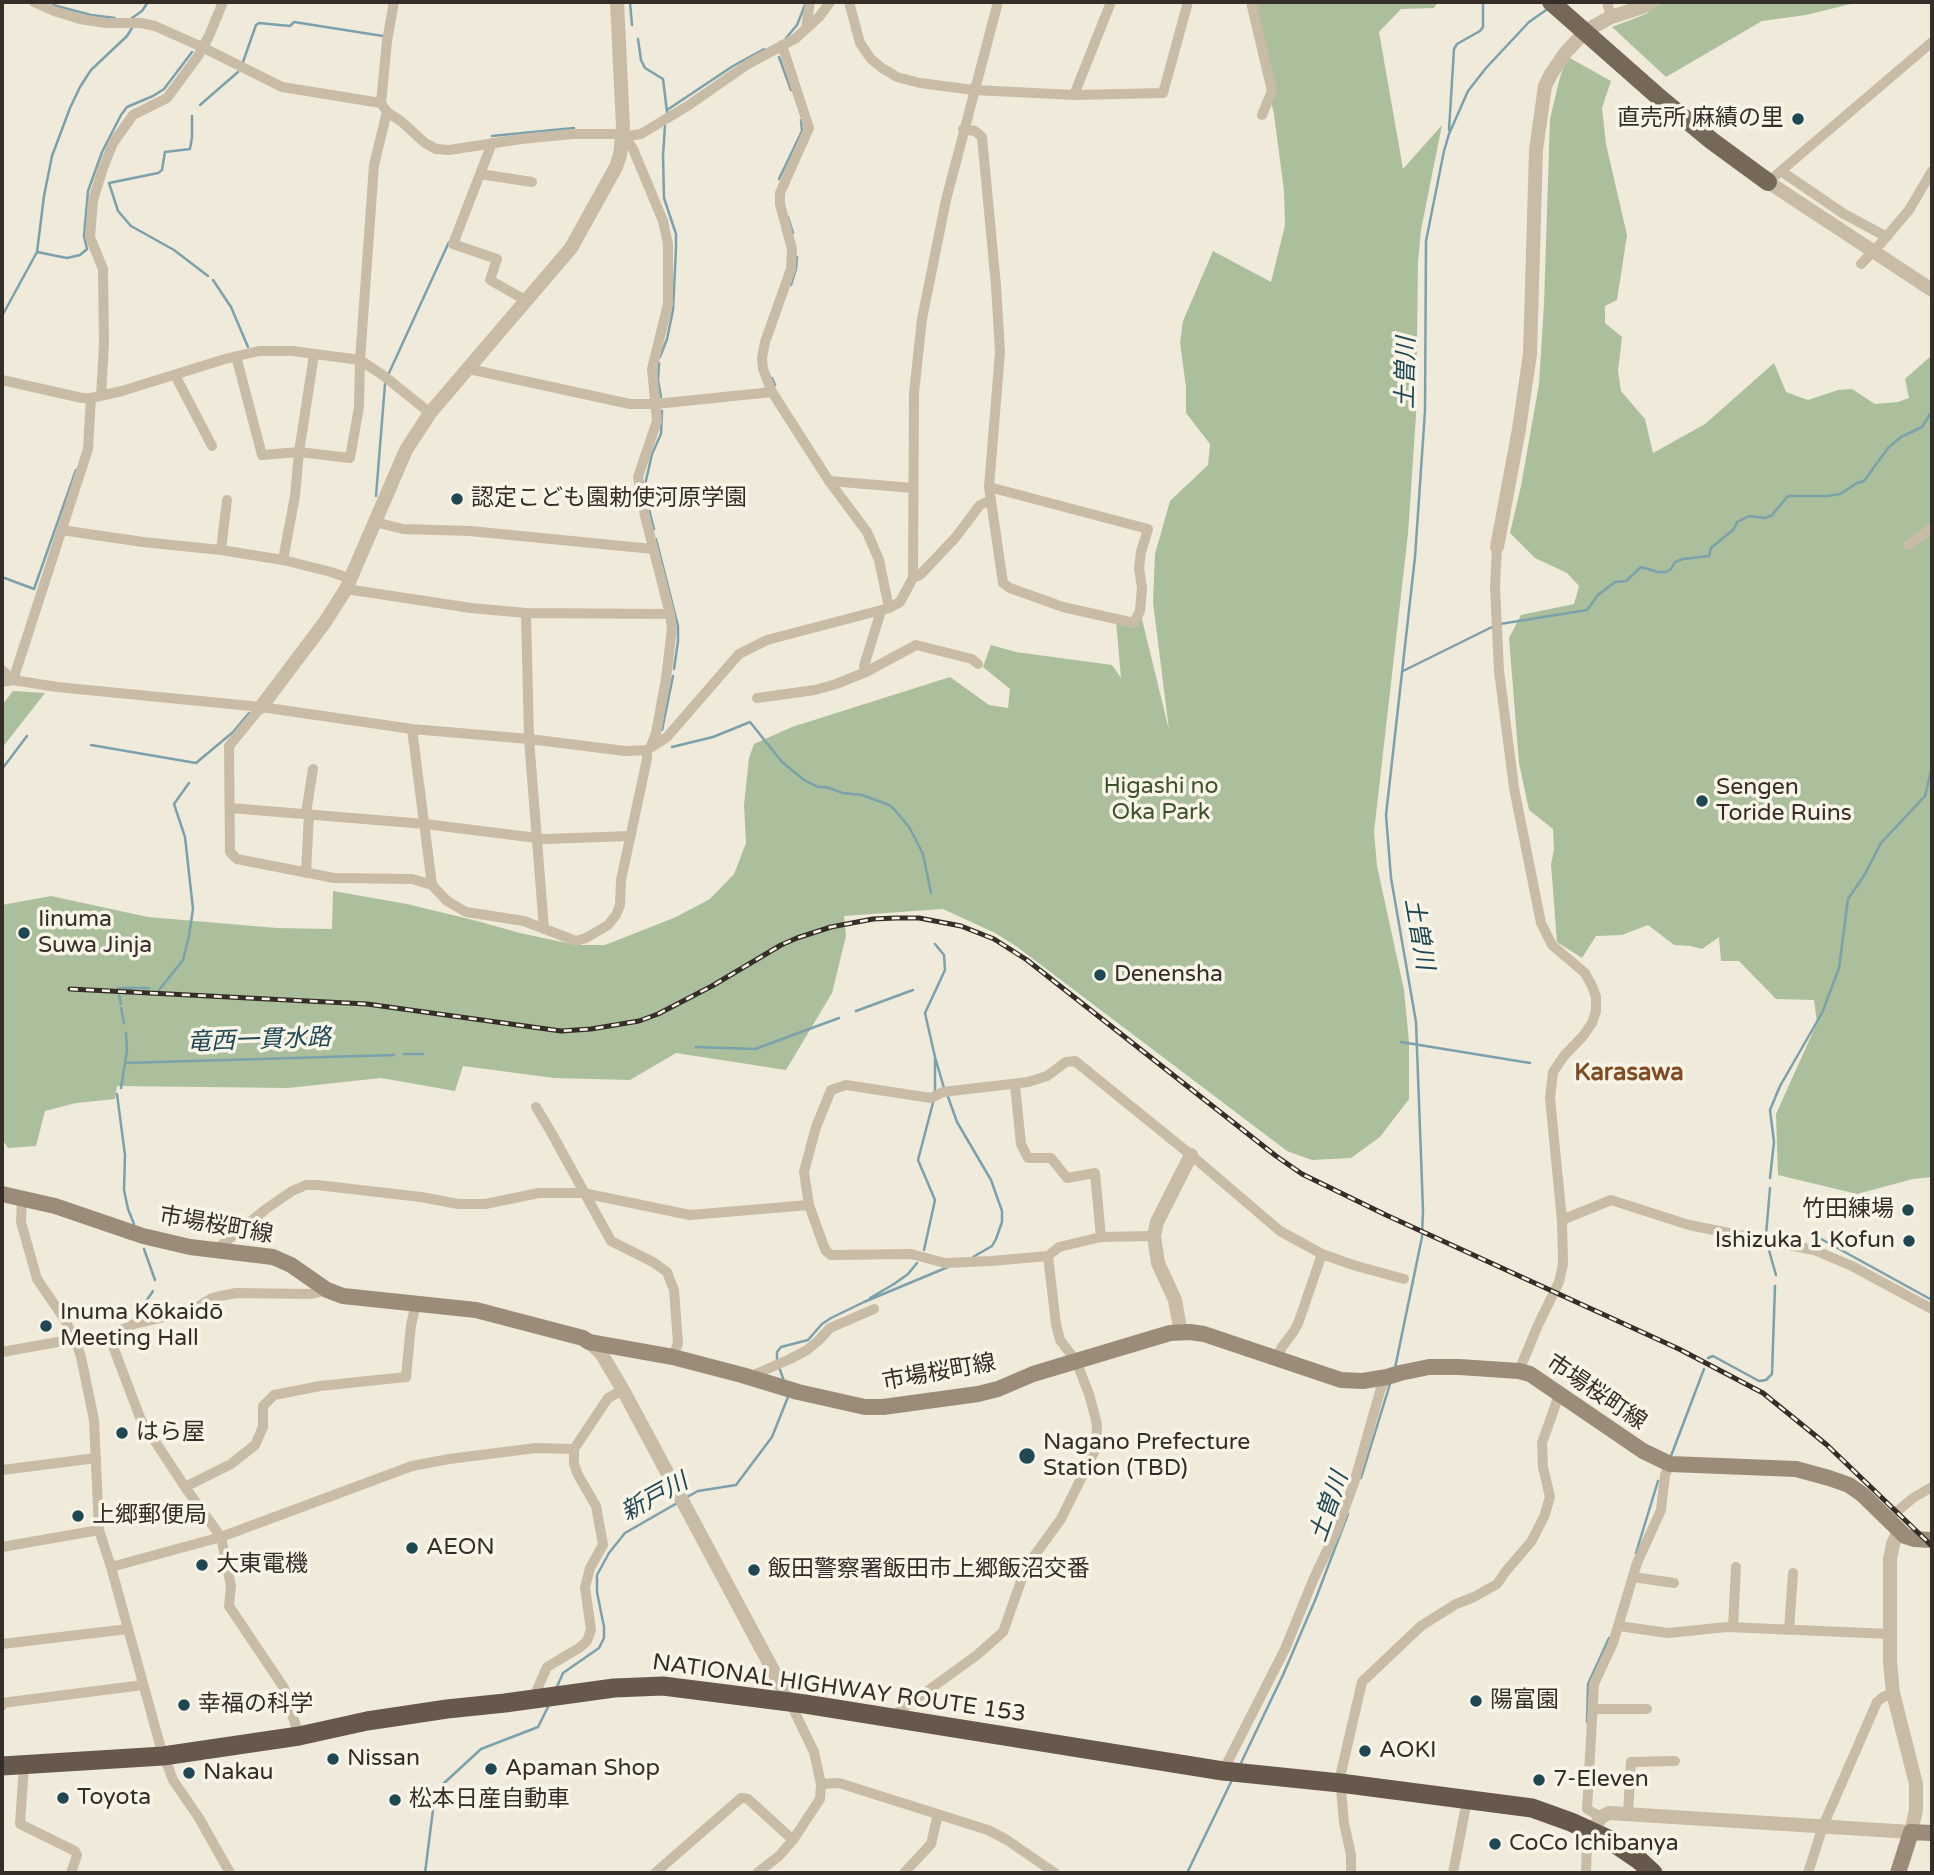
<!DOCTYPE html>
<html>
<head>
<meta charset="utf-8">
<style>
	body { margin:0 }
	#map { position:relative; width:1934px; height:1875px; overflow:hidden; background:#f0eadb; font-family:"Varela Round",sans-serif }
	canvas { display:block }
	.frame { position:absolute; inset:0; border:4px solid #352e28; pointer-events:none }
</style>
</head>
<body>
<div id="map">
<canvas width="1934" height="1875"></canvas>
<div class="frame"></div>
</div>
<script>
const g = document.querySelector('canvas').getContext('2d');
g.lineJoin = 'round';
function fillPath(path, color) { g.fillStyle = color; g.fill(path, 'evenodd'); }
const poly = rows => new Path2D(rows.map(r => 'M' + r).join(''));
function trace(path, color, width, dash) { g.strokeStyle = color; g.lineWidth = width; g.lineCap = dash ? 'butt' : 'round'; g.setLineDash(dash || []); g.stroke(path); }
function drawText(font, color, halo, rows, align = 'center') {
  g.font = font + ' "Varela Round","Noto Sans JP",sans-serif'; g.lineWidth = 7; g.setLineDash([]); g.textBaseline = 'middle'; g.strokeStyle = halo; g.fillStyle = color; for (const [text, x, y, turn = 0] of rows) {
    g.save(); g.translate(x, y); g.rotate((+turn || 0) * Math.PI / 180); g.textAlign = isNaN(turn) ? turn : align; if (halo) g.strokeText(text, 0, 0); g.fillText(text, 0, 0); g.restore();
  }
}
fillPath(poly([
	[1248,2,1438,2,1434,8,1401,9,1379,32,1403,169,1442,125,1421,230,1418,262,1416,415,1408,534,1374,832,1377,866,1404,990,1409,1042,1409,1099,1380,1137,1351,1158,1312,1160,1287,1151,1016,946,995,933,943,909,844,916,846,936,832,993,786,1070,676,1053,630,1080,554,1078,463,1066,455,1091,381,1078,288,1088,117,1086,115,1099,76,1103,45,1111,36,1146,8,1148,2,1139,2,905,51,896,148,917,277,928,332,929,333,891,407,904,477,921,520,933,576,945,605,945,676,917,710,899,734,874,746,843,744,805,749,758,754,744,792,727,950,677,989,705,1008,708,1010,689,983,667,991,645,1016,652,1112,665,1121,678,1116,620,1134,622,1140,611,1169,730,1153,602,1155,554,1170,501,1208,465,1210,444,1186,413,1186,387,1180,343,1183,321,1213,251,1271,282,1285,225,1284,191,1274,114],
	[1661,2,1859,2,1806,15,1762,21,1666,77,1612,27,1646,14],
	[1568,57,1611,81,1602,108,1606,144,1627,235,1617,300,1605,306,1605,323,1622,337,1618,371,1621,391,1645,419,1653,453,1705,424,1774,363,1786,392,1808,400,1838,390,1852,389,1875,404,1898,402,1909,398,1905,379,1932,355,1932,1177,1913,1179,1857,1194,1778,1175,1776,1114,1817,1023,1814,1000,1776,999,1739,961,1721,961,1719,937,1702,949,1690,946,1674,945,1648,925,1622,935,1596,936,1582,958,1557,942,1551,864,1554,850,1553,829,1529,810,1519,763,1509,638,1521,615,1574,604,1579,586,1567,573,1535,558,1510,533,1521,486,1539,384,1544,304,1550,119,1560,77],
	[13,691,45,693,2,748,2,705]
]), '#acbf9c');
trace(poly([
	[630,2,632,25],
	[53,5,91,15,115,18],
	[132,18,142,11,148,2],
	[786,38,797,25,805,5],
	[638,39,641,60,645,68,663,79,667,112],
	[779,57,791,90],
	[243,62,256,25,259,23,290,26,294,22,383,36],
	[200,105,238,72],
	[667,110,733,66,764,49],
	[192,116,192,137,190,149,165,152,162,170,158,173,109,183,118,211,131,226,174,250,208,276],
	[1449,130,1454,49,1457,44,1480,31,1483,27,1483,2],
	[492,136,574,128],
	[779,179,802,131,801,120],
	[788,217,793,233],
	[37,252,67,258,80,255,87,249,84,236,88,191,102,152,121,115,127,107,153,96,164,89,192,52],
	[213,280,231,307,248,347],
	[791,285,796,269,797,257],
	[2,316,37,252,44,196,52,156,70,108,80,87,91,70,127,36,132,28],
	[660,357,667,339,673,310,676,248,676,234,664,198,663,155,665,126],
	[659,363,658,380,661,397],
	[389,373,449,242],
	[772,378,775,385],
	[645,485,652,454,661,434,662,411],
	[376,496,385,384],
	[648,505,654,529],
	[656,539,678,626,678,641,674,669],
	[2,577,34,589,76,470],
	[1500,624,1587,610,1598,595,1615,582,1626,581,1641,567,1658,572,1666,572,1671,569,1675,562,1683,559,1709,556,1711,548,1734,529,1737,522,1749,516,1765,518,1772,515,1788,496,1827,496,1840,494,1857,483,1864,481,1888,448,1901,437,1922,427,1932,411],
	[1403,671,1494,626],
	[662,730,673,676],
	[91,745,196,763,233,732,249,713],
	[672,747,713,737,750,722,782,762,804,780,818,787,826,787,843,793,862,795,889,805,894,809,909,827,917,842,923,854,931,893],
	[2,769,27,736],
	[935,944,944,955,945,970,925,1013,935,1057,935,1093],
	[118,988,149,988],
	[159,990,183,960,189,936,193,909,185,837,174,804,189,783],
	[119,995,121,1004],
	[121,1008,124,1023],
	[856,1011,913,990],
	[1401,1042,1530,1063],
	[696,1047,755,1049,839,1018],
	[404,1054,423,1054],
	[935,1057,944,1088],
	[125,1063,394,1055],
	[121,1088,127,1051,126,1033],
	[117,1094,125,1155,124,1190,128,1209,134,1224],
	[947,1094,957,1122,991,1180,1002,1211,1002,1222,996,1239,992,1246,973,1257],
	[1770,1178,1774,1142,1770,1110,1780,1086,1822,1013,1839,968,1848,899,1865,874,1881,843,1925,796,1932,767],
	[1812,1234,1932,1300],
	[1766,1235,1770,1188],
	[1768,1247,1776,1275],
	[144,1249,155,1280],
	[924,1250,935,1200,918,1160,934,1099],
	[870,1298,894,1284,908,1274,917,1263],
	[864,1302,948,1267],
	[134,1319,153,1291],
	[1708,1358,1713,1356,1759,1381,1766,1380,1772,1374,1775,1286],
	[777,1361,777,1352,781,1347,808,1340,822,1324,831,1318,864,1302],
	[779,1367,784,1381],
	[1395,1368,1422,1237,1423,1210,1416,1022,1391,878,1386,815,1415,557,1425,411,1426,241,1444,151,1449,134,1468,91,1486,68,1529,22,1549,8],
	[1671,1456,1704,1369],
	[1361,1478,1390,1384],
	[687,1497,698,1491,736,1485,772,1437,788,1397],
	[1636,1553,1658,1481],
	[556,1689,563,1673,599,1648,604,1638,604,1627,597,1592,597,1575,609,1553,625,1533,679,1502],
	[1587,1722,1588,1684,1609,1638],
	[1240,1765,1283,1675,1316,1598,1348,1514],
	[425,1873,434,1802,442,1785,481,1749,538,1727,549,1705],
	[1187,1873,1232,1780]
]), '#7ba1ac', 2.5);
trace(poly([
	[34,2,54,11,80,19,106,23,141,23,155,26,202,47,282,87,381,103,387,112,402,122,425,143,436,149,449,150,521,139,572,134,623,134,628,136,641,134,689,105,748,64,796,38,819,17,830,2],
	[849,2,860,43,871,59,882,68,897,77,920,83,974,90,1074,95,1163,93,1188,2],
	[1251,2,1272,91,1262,115],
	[1607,2,1611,17],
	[806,28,810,2],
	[782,45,809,128,780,193,780,204,792,249,791,269,765,342,762,358,763,369,772,392,829,481,867,532,879,560,889,608],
	[1074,95,1111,2],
	[381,103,387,41,394,2],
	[963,129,975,131,982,137,996,286,1000,352,989,487,1003,583,1010,588,1063,607,1134,623,1140,611,1142,588,1139,568,1141,552,1148,529,989,487],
	[623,134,633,149,663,221,668,244,668,304,652,369,657,421,638,477,645,516,670,614,672,628,666,679,656,733,651,746],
	[492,143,453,244,497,259,490,280,527,301],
	[1781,171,1844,214,1887,237],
	[480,174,532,182],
	[1768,182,1932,42],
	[1882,242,1909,210,1932,171],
	[236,356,262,455,299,452,350,458,359,407,360,360,374,165,387,112],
	[469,369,630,404,656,404,772,392],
	[175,375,212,446],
	[2,380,82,398,91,398,122,391,225,359,259,351,293,351,360,360,384,376,430,413],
	[101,396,104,344,103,269,90,237,93,200,103,168,113,143,133,115,167,98,198,56,209,36,223,2],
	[829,481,913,488],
	[375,522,403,529,470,531,653,549],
	[61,530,143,542,221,550,283,560,331,572,351,579],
	[1908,545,1932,528],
	[1497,547,1495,587,1499,671,1514,788,1541,923,1552,945,1585,973,1592,986,1596,997,1596,1011,1592,1023,1583,1036,1564,1056,1553,1072,1550,1098,1562,1220,1563,1264,1559,1282,1538,1325,1519,1371],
	[221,550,227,500],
	[283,560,295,496,299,452,314,355],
	[913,578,920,575,955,538,980,505,991,500],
	[346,589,471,608,526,613,670,614],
	[881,611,864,666,866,672,916,645,972,659,978,664],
	[526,613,529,739,544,929],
	[2,670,13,680],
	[13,680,88,449,91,398],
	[2,682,13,680,57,687,261,707,412,729,529,739,625,751,647,750],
	[757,698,815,690,836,684,866,672],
	[261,707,229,746,230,852,237,859,334,878,412,879,432,885,447,901,466,912,524,921,576,941,586,938,608,925,616,915,620,905,621,880,647,759,647,750,667,737,739,654,767,640,889,608,900,602,913,578,914,393,922,319,946,200,998,2],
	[412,729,432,885],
	[230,808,425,824,545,839,631,836],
	[306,813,313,769],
	[306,873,309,813],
	[1015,1085,1021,1144,1028,1158,1051,1158,1067,1178,1095,1173,1101,1237],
	[536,1107,551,1132,611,1241,653,1262,667,1272,674,1290,678,1343,673,1357],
	[22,1198,21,1222,37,1279,65,1320,76,1342,81,1357,94,1420,99,1530,111,1567,160,1745,173,1780,199,1818,230,1873],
	[1562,1220,1611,1200,1689,1225,1814,1250,1852,1266,1932,1309],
	[1154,1236,1101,1237,1059,1247,1048,1256,991,1261,945,1263,911,1254,831,1255,826,1251,823,1244,809,1205,804,1172,816,1127,831,1090,846,1085,931,1098,943,1092,1028,1082,1047,1076,1066,1062,1075,1061,1191,1155,1280,1231,1322,1254,1353,1265,1404,1279],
	[218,1250,223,1244,266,1209,292,1191,306,1185,317,1185,421,1197,458,1204,485,1204,539,1193,583,1193,690,1215,809,1205],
	[120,1331,115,1342,114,1349,141,1420,185,1487,221,1537,231,1586,229,1606,284,1688,299,1736],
	[2,1352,69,1340,82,1343,105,1338,134,1324,191,1311,212,1298,220,1296,236,1293,311,1294,327,1290],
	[1276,1359,1282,1347,1294,1331,1299,1321,1322,1254],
	[749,1377,790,1359,807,1350,818,1341,830,1328,874,1309],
	[2,1470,96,1458],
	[185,1487,231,1464,255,1445,263,1427,263,1406,274,1395,320,1386,406,1377,411,1325,416,1304],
	[1888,1519,1913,1498,1932,1487],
	[2,1547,99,1530],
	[111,1567,221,1537,412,1466,449,1459,536,1448,574,1449,608,1398,623,1390],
	[1633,1577,1674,1583],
	[1619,1626,1668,1633,1727,1627,1890,1634],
	[1733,1627,1736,1567],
	[1789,1630,1793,1573],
	[2,1644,128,1629],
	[533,1699,547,1667,579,1648,587,1641,591,1630,585,1587,590,1568,603,1545,596,1506,578,1475,574,1464,574,1449],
	[2,1706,2,1703,143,1685],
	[1593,1709,1647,1709],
	[890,1718,977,1655,1003,1632,1026,1567,1061,1519,1096,1448,1097,1424,1089,1394,1076,1361,1060,1340,1056,1324,1048,1256],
	[24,1765,20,1824,75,1851,77,1855,71,1873],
	[1223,1771,1285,1649,1314,1578,1336,1532,1354,1483,1381,1388,1387,1377],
	[821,1784,839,1783,988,1830,1007,1840,1055,1873],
	[1628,1814,1631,1762,1675,1761],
	[1601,1817,1587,1809,1594,1684,1613,1643,1637,1563,1661,1510,1665,1475,1670,1464],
	[655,1873,741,1798,748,1799,793,1840],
	[757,1873,779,1856,793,1840,820,1799,821,1784,814,1752,790,1702],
	[904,1873,931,1844,938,1814],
	[1351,1873,1351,1855,1344,1823,1340,1777,1362,1682,1421,1626,1456,1604,1474,1597,1497,1584,1506,1571,1531,1542,1544,1517,1550,1497,1543,1467,1542,1443,1559,1395],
	[1453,1873,1467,1800],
	[1586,1873,1587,1840,1592,1832],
	[1808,1873,1823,1826,1877,1702,1883,1697,1893,1693]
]), '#c8bca7', 10);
trace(poly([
	[1768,182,1932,290],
	[1497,547,1519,429,1530,354,1536,150,1545,86,1551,74,1566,52,1587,30,1611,17,1645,6,1651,2],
	[261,707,325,622,346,589,406,450,430,413,571,248,616,167,620,155,623,127,617,2],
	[1181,1333,1175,1300,1158,1263,1154,1236,1157,1222,1191,1155],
	[589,1342,601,1353,623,1390,790,1702],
	[1592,1832,1601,1817,1609,1813,1911,1832,1916,1810,1916,1784,1893,1693,1890,1662,1890,1559,1893,1544,1899,1531]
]), '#c8bca7', 14);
trace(poly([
	[2,1194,55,1206,143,1236,190,1247,273,1257,291,1265,327,1290,343,1296,476,1310,583,1338,589,1342,673,1357,742,1375,798,1392,865,1407,883,1407,978,1394,998,1389,1033,1374,1170,1333,1190,1332,1204,1334,1341,1380,1363,1381,1387,1377,1400,1373,1429,1367,1459,1367,1519,1371,1530,1374,1643,1451,1670,1464,1796,1469,1829,1478,1849,1485,1863,1495,1905,1536,1914,1539,1932,1540],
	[1898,1873,1911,1832,1932,1833]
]), '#9b8c79', 16);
trace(poly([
	[1661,99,1712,141,1768,182]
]), '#766859', 18);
trace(poly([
	[2,1766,163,1756,299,1736,367,1721,447,1709,505,1703,614,1688,663,1686,805,1704,1223,1771,1340,1783,1532,1808,1571,1822,1608,1839,1640,1861,1653,1873]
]), '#66594c', 19);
const rail = poly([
	[70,989,367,1004,561,1031,591,1029,639,1021,658,1014,712,986,781,945,797,938,831,927,873,919,896,918,919,918,961,926,994,939,1027,960,1276,1156,1302,1174,1386,1215,1679,1349,1763,1393,1827,1445,1932,1546]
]);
trace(rail, '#352e28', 5);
trace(rail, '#f8f4e7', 2.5, [8]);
trace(poly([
	[1861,264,1882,242]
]), '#c8bca7', 10);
trace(poly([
	[1551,2,1661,99]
]), '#766859', 18);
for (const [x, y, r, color] of [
	[1798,119,7,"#1f4754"],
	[457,499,7,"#1f4754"],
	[1702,801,7,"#1f4754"],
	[24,933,7,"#1f4754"],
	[1100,975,7,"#1f4754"],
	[1908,1210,7,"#1f4754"],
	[1909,1241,7,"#1f4754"],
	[46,1326,7,"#1f4754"],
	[122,1433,7,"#1f4754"],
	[1027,1456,9,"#1f4754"],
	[78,1516,7,"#1f4754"],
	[412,1548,7,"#1f4754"],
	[202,1565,7,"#1f4754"],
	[754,1570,7,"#1f4754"],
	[1476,1701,7,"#1f4754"],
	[184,1705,7,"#1f4754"],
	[1365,1751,7,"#1f4754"],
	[333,1759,7,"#1f4754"],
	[491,1769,7,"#1f4754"],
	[189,1773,7,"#1f4754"],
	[1539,1780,7,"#1f4754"],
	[63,1798,7,"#1f4754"],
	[395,1800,7,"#1f4754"],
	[1495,1844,7,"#1f4754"]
]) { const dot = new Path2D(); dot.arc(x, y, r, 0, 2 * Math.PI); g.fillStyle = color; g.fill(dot); trace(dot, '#f8f4e7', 2.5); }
drawText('23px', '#352e28', '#f8f4e7', [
	["直売所 麻績の里",1784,119,"right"],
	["認定こども園勅使河原学園",471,499],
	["Sengen",1716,788],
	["Toride Ruins",1716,814],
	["Iinuma",38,920],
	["Suwa Jinja",38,946],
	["Denensha",1114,975],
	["竹田練場",1894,1210,"right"],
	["Ishizuka 1 Kofun",1895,1241,"right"],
	["Inuma Kōkaidō",60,1313],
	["Meeting Hall",60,1339],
	["はら屋",136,1433],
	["Nagano Prefecture",1043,1443],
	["Station (TBD)",1043,1469],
	["上郷郵便局",92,1516],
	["AEON",426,1548],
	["大東電機",216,1565],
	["飯田警察署飯田市上郷飯沼交番",768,1570],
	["陽富園",1490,1701],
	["幸福の科学",198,1705],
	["AOKI",1379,1751],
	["Nissan",347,1759],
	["Apaman Shop",505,1769],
	["Nakau",203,1773],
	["7-Eleven",1553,1780],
	["Toyota",77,1798],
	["松本日産自動車",409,1800],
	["CoCo Ichibanya",1509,1844]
], 'left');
drawText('23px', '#3d522c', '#f8f4e7', [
	["Higashi no",1161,787],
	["Oka Park",1161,813]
]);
drawText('23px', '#352e28', '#f8f4e7', [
	["市場桜町線",216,1226,10],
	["市場桜町線",939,1373,-10],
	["市場桜町線",1596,1393,34],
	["NATIONAL HIGHWAY ROUTE 153",839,1689,8]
]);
drawText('italic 24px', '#1f4754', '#f8f4e7', [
	["土曽川",1407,373,-89],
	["土曽川",1418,934,80],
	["竜西一貫水路",259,1041,-2],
	["新戸川",655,1498,-29],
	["土曽川",1330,1507,-71]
]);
drawText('bold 24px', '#804c24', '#f8f4e7', [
	["Karasawa",1629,1074]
]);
</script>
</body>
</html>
